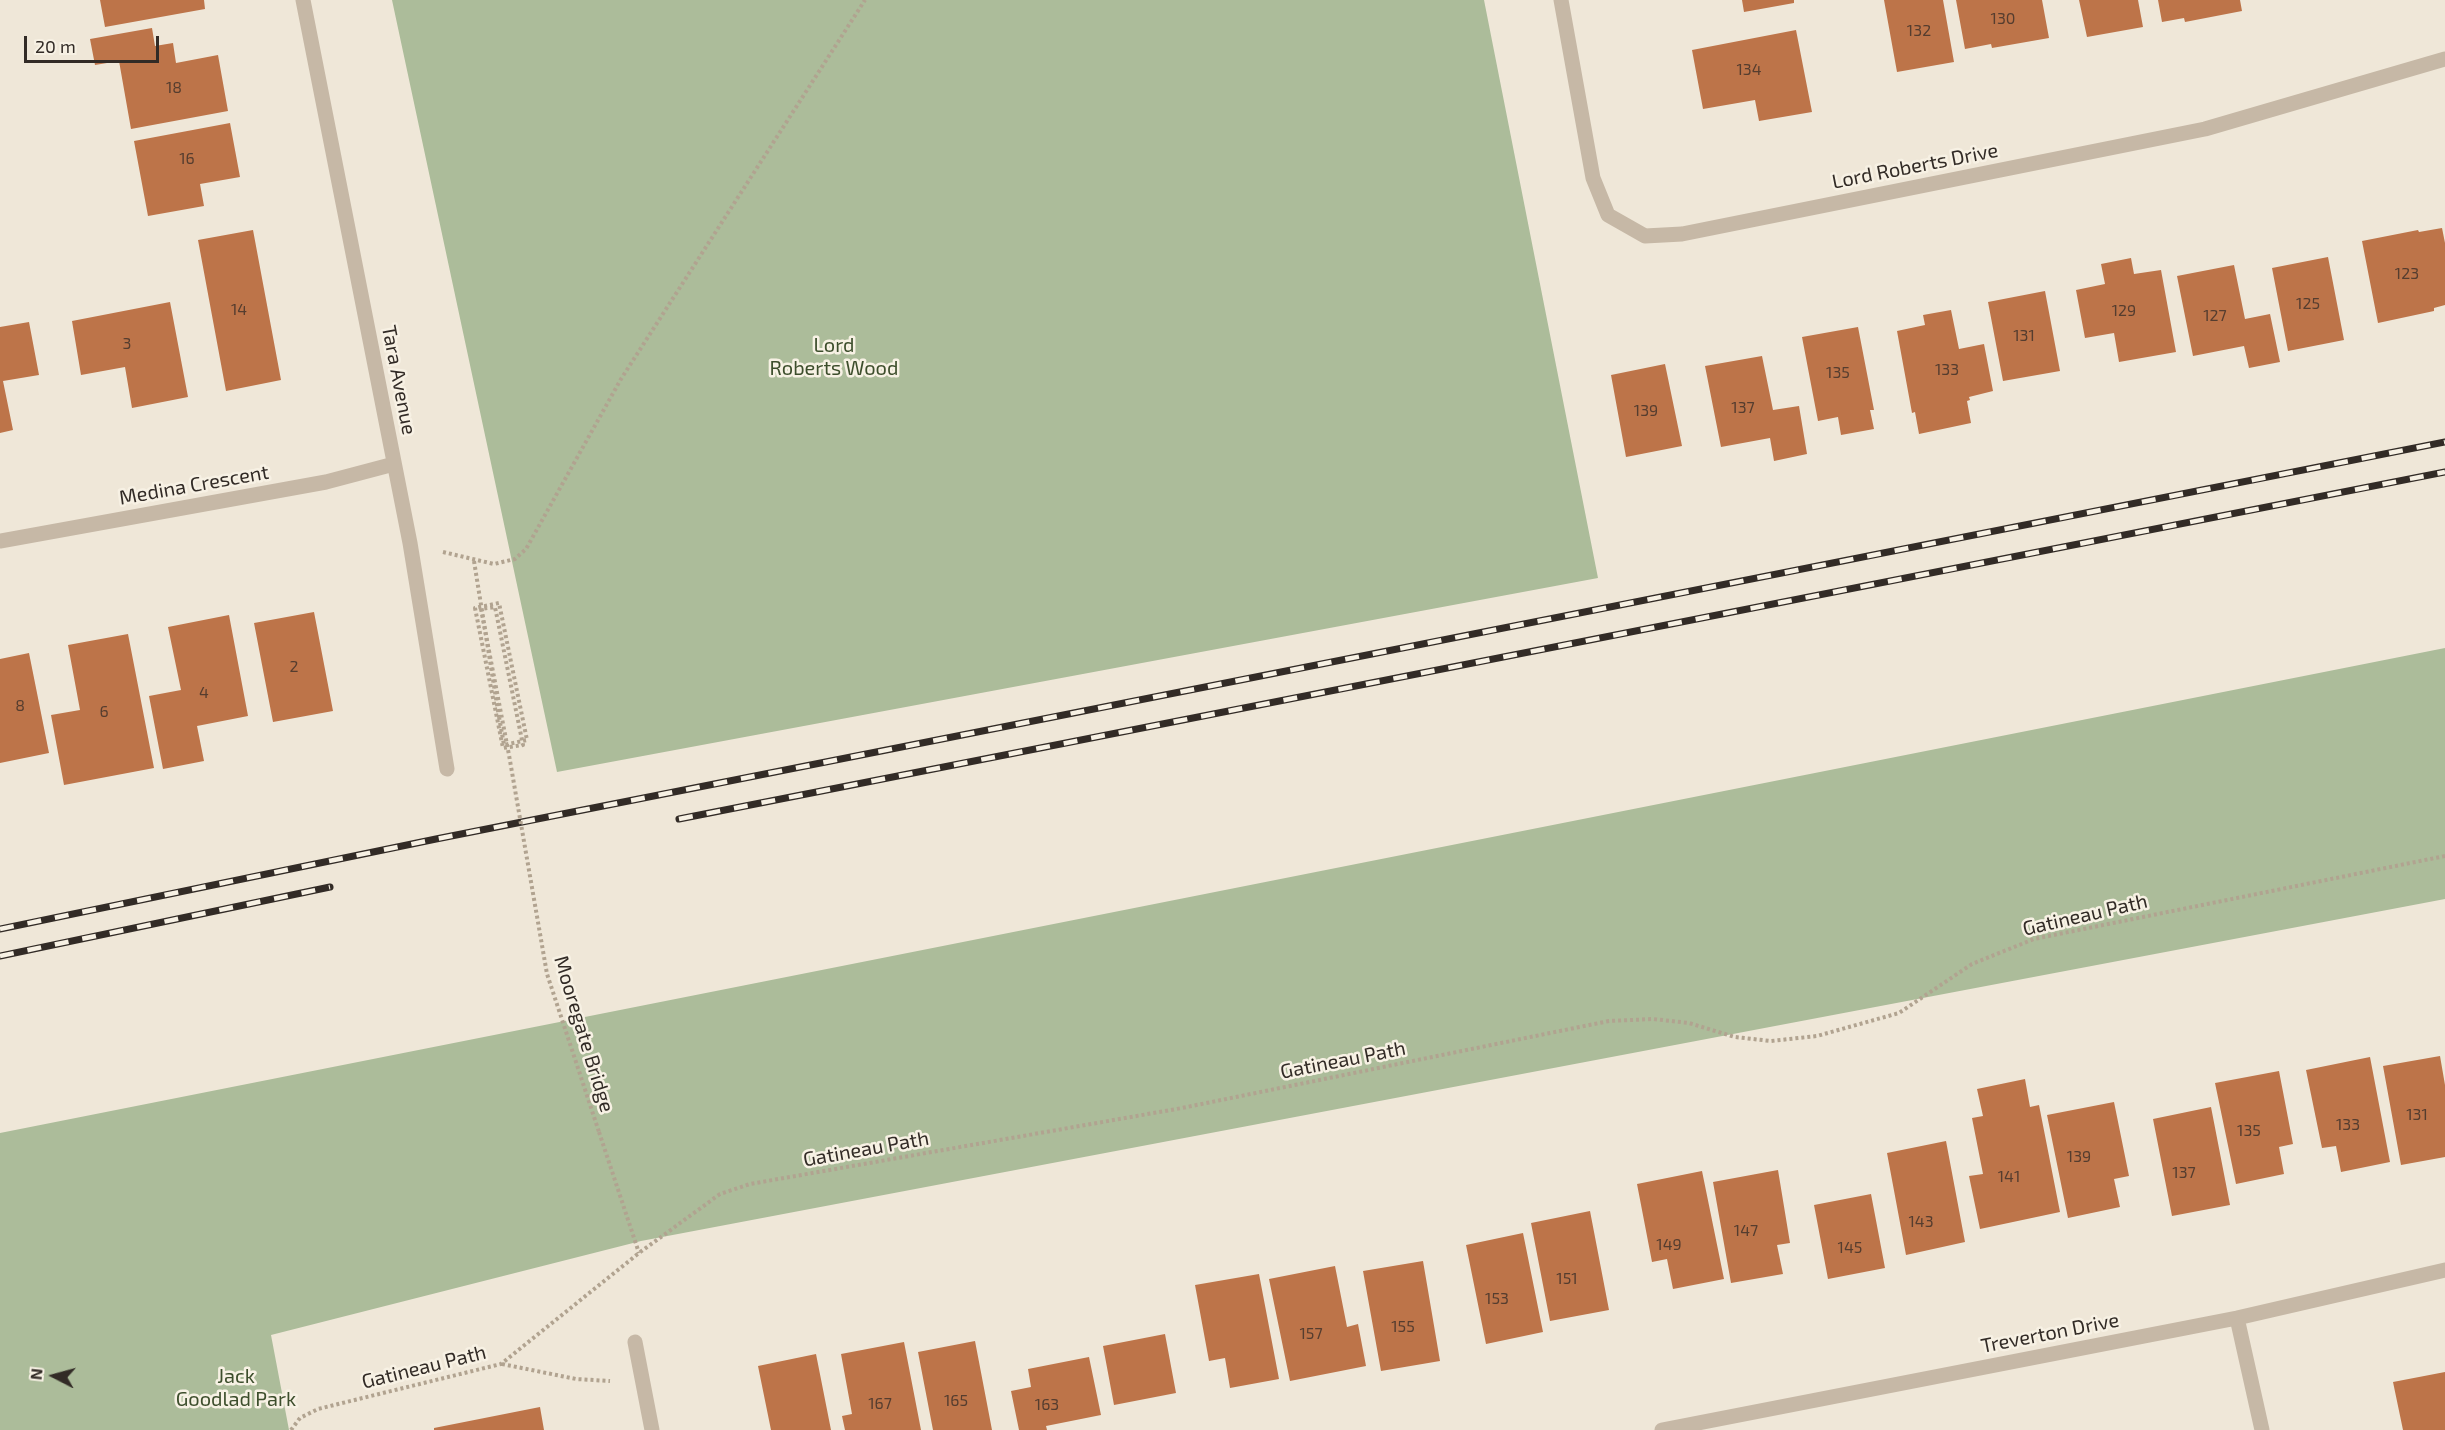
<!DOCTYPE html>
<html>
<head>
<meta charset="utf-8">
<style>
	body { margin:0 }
	#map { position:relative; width:2445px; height:1430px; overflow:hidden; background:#efe7d8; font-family:"Exo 2",sans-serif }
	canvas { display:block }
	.north { position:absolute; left:24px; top:1346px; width:60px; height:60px; -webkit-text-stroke:4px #f7f1e4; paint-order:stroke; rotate:276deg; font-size:16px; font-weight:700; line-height:24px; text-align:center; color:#322b26 }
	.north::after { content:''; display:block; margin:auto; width:21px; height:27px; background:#322b26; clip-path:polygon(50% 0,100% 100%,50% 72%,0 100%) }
	.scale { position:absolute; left:24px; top:36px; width:135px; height:27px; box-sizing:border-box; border:3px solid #322b26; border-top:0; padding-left:8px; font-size:18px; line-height:21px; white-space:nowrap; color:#322b26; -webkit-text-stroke:4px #f7f1e4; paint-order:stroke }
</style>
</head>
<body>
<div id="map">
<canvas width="2445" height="1430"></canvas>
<div class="north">N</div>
<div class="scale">20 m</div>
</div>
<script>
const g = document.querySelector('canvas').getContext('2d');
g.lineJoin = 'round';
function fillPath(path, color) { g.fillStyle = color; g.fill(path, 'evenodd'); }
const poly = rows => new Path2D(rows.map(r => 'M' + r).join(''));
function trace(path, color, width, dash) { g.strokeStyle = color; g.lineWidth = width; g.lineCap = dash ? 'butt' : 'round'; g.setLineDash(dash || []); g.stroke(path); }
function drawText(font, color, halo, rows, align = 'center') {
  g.font = font + ' "Exo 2",sans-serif'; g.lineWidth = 5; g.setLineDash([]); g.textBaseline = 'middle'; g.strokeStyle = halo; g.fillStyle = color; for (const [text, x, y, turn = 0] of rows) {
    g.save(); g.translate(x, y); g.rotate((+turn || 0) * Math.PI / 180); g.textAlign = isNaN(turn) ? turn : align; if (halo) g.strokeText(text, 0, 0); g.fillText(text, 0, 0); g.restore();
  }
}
fillPath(poly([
	[392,0,1484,0,1598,578,557,772],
	[2445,648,2445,899,641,1241,271,1335,289,1430,0,1430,0,1133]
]), '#acbc9a');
fillPath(poly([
	[100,0,204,0,205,9,105,27],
	[1742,0,1794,0,1794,3,1744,12],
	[1884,0,1943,0,1954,62,1897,72],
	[1956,0,2042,0,2049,38,1992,48,1991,44,1965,49],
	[2079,0,2138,0,2143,27,2087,37],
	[2158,0,2240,0,2242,11,2185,22,2184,18,2162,22],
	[152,28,155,46,173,43,176,63,218,55,228,111,131,129,119,61,95,65,90,39],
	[1796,30,1812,112,1759,121,1755,100,1703,109,1692,50],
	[230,123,240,177,200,184,204,206,148,216,134,141],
	[2442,228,2445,243,2445,305,2434,308,2434,311,2378,323,2362,241,2418,230,2419,232],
	[253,230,281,380,226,391,198,240],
	[2328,257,2344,340,2288,351,2272,268],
	[2131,258,2134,274,2161,270,2176,352,2119,362,2114,333,2085,338,2076,290,2105,284,2101,264],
	[2234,265,2245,319,2270,314,2280,362,2249,368,2244,346,2193,356,2177,276],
	[2045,291,2060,371,2003,381,1988,302],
	[170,302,188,397,132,408,125,367,81,375,72,321],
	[1951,310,1959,349,1984,344,1993,391,1969,397,1970,400,1967,401,1971,423,1919,434,1915,412,1912,413,1897,331,1925,325,1923,315],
	[29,322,39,375,3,381,13,430,0,433,0,327],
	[1858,327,1874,410,1870,410,1874,429,1841,435,1838,417,1818,421,1802,337],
	[1762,356,1773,410,1799,406,1807,454,1774,461,1770,438,1721,447,1705,366],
	[1665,364,1682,446,1626,457,1611,375],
	[314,612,333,711,273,722,254,623],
	[229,615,248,716,197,726,204,761,163,769,149,696,181,690,168,627],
	[128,634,154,768,64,785,51,715,80,710,68,645],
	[29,653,49,753,0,763,0,659],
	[2440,1056,2445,1085,2445,1157,2401,1165,2383,1066],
	[2370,1057,2390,1162,2341,1172,2336,1146,2322,1148,2306,1070],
	[2279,1071,2293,1144,2279,1147,2284,1174,2236,1184,2215,1083],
	[2025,1079,2030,1107,2039,1105,2060,1212,1980,1229,1969,1176,1983,1174,1972,1118,1983,1116,1977,1089],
	[2114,1102,2129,1176,2114,1179,2120,1207,2068,1218,2047,1115],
	[2211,1107,2230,1205,2172,1216,2153,1119],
	[1946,1141,1965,1242,1906,1255,1887,1153],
	[1778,1170,1790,1243,1777,1245,1783,1274,1731,1283,1713,1182],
	[1702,1171,1724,1279,1673,1289,1667,1259,1652,1262,1637,1184],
	[1871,1194,1885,1268,1828,1279,1814,1205],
	[1590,1211,1609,1310,1550,1321,1531,1223],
	[1523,1233,1543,1332,1486,1344,1466,1245],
	[1423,1261,1440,1361,1381,1371,1363,1271],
	[1335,1266,1347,1327,1358,1324,1366,1366,1290,1381,1269,1279],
	[1259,1274,1279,1379,1230,1388,1225,1358,1209,1361,1195,1285],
	[1165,1334,1176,1393,1114,1405,1103,1346],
	[975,1341,992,1430,933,1430,918,1352],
	[904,1342,921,1430,845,1430,842,1416,852,1414,841,1354],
	[816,1354,831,1430,771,1430,758,1366],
	[1089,1357,1101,1415,1046,1426,1047,1430,1019,1430,1011,1391,1031,1387,1028,1369],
	[2445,1372,2445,1430,2403,1430,2393,1382],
	[540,1407,544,1430,434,1430,434,1428]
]), '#bd7449');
trace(poly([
	[443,552,494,564,515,559,526,549,621,379,865,0],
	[474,561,499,717],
	[599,1132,639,1253],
	[502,1364,576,1379,610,1381],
	[291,1430,300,1418,318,1409,501,1364,639,1253,720,1194,750,1184,1182,1108,1609,1021,1653,1019,1689,1023,1735,1037,1771,1041,1817,1036,1899,1013,1972,964,2034,939,2445,856]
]), '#b1a390', 4, [3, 3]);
trace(poly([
	[303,0,410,543,447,769],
	[1561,0,1593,178,1608,215,1645,236,1682,234,2205,129,2445,59],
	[0,541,326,482,394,464],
	[2237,1318,2262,1430],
	[635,1342,652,1430],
	[1662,1430,2237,1318,2445,1270]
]), '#c6b8a6', 15);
const rail = poly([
	[679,819,2445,472],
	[0,929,436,839,2445,442],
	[0,956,330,887]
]);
trace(rail, '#322b26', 7);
trace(rail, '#f7f1e4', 4.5, [14]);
trace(poly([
	[499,717,504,745,527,740,499,603,475,608,503,748,523,745,495,607,481,609,509,755,547,974,599,1132]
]), '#b1a390', 4, [3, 3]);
drawText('16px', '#553d2f', null, [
	["130",2003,19],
	["132",1919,31],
	["134",1749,70],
	["18",174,88],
	["16",187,159],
	["123",2407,274],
	["125",2308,304],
	["14",239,310],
	["129",2124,311],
	["127",2215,316],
	["131",2024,336],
	["3",127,344],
	["133",1947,370],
	["135",1838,373],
	["137",1743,408],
	["139",1646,411],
	["2",294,667],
	["4",204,693],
	["8",20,706],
	["6",104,712],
	["131",2417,1115],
	["133",2348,1125],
	["135",2249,1131],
	["139",2079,1157],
	["137",2184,1173],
	["141",2009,1177],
	["143",1921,1222],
	["147",1746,1231],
	["149",1669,1245],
	["145",1850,1248],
	["151",1567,1279],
	["153",1497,1299],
	["155",1403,1327],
	["157",1311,1334],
	["165",956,1401],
	["167",880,1404],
	["163",1047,1405]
]);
drawText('20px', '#322b26', '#f7f1e4', [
	["Lord Roberts Drive",1915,166,-11],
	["Tara Avenue",399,380,79],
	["Medina Crescent",194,485,-10],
	["Gatineau Path",2085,915,-13],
	["Mooregate Bridge",584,1034,73],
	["Gatineau Path",1343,1060,-11],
	["Gatineau Path",866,1149,-10],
	["Treverton Drive",2050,1333,-11],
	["Gatineau Path",424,1367,-14]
]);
drawText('20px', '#3d4e2c', '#f7f1e4', [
	["Lord",834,345],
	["Roberts Wood",834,368],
	["Jack",236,1376],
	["Goodlad Park",236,1399]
]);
</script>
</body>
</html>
